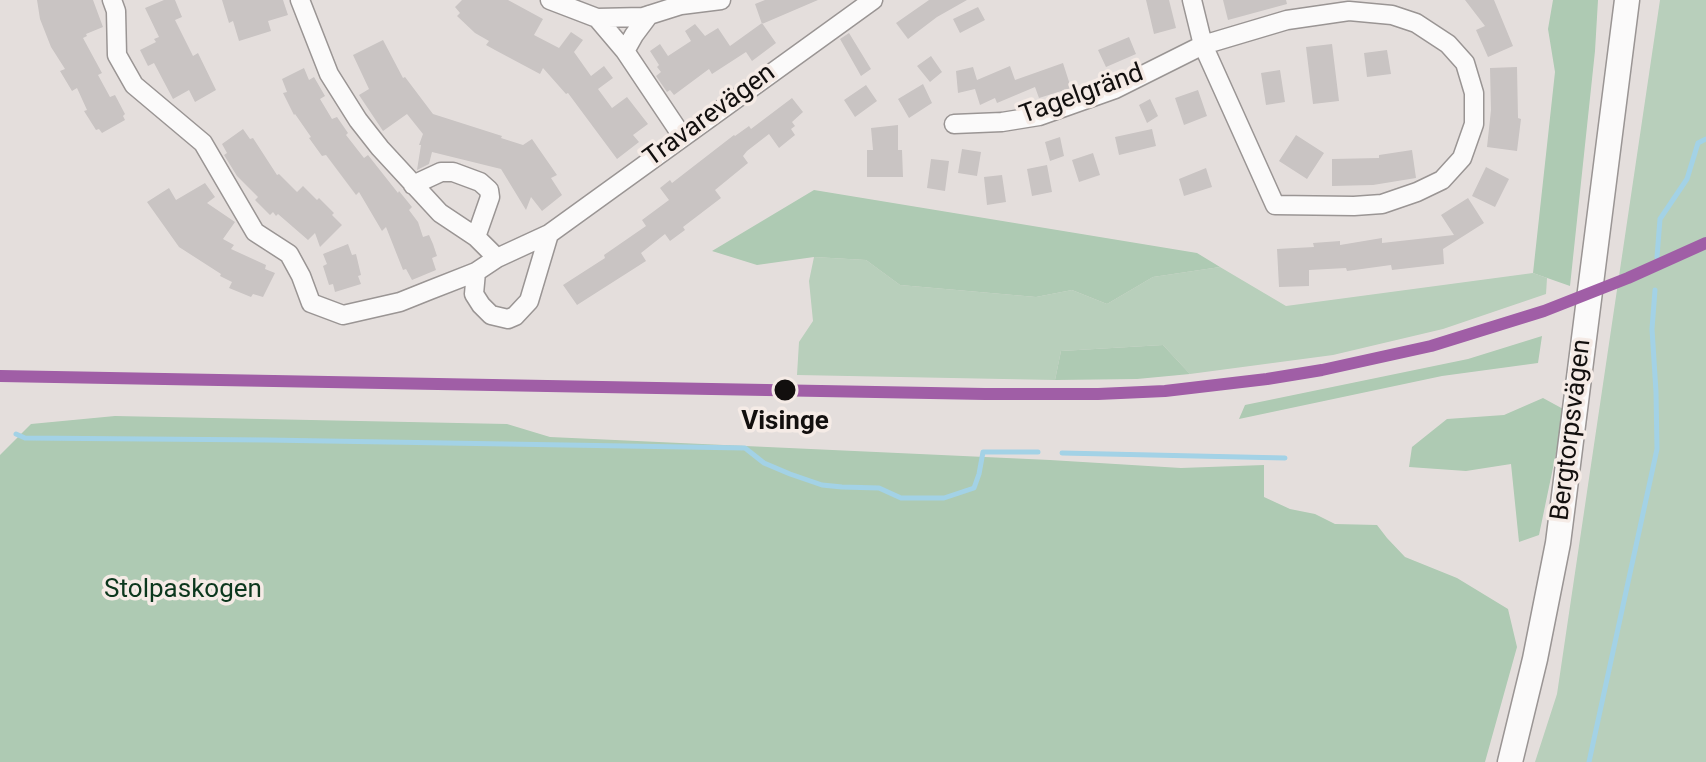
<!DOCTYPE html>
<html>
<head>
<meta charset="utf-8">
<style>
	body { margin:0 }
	canvas { display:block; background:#e4dedc }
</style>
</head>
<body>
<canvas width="1706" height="762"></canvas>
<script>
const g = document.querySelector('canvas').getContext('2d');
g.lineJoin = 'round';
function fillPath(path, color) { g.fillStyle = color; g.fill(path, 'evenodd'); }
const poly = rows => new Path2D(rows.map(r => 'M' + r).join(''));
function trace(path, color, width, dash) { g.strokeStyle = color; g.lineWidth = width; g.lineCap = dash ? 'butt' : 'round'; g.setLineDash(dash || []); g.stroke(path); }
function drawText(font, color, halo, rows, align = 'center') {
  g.font = font + ' Roboto,sans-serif'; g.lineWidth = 7; g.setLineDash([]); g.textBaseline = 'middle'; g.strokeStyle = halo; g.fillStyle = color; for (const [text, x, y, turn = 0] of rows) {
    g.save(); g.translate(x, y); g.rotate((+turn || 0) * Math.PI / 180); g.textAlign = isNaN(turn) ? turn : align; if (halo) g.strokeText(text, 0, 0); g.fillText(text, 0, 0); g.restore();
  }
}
fillPath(poly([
	[1660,0,1706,0,1706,762,1535,762,1557,694],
	[814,257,866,260,900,285,1036,297,1072,290,1107,304,1153,277,1220,267,1286,306,1533,273,1547,278,1546,294,1443,329,1333,355,1190,374,1163,345,1061,351,1055,380,797,375,799,342,813,321,809,281]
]), '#b8cfbb');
fillPath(poly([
	[1553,0,1598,0,1595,51,1570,286,1533,273,1555,72,1548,29],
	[814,190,1197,253,1220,267,1153,277,1107,304,1072,290,1036,297,900,285,866,260,814,257,757,265,712,251],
	[1542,336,1538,363,1442,376,1239,419,1245,405,1468,359],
	[1163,345,1190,374,1137,379,1055,380,1061,351],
	[1543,398,1565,410,1539,535,1519,542,1511,464,1466,471,1409,467,1412,447,1447,419,1504,415],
	[115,416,507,424,550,437,1050,460,1181,468,1264,465,1264,497,1290,509,1315,514,1335,524,1377,525,1387,538,1405,557,1457,578,1508,609,1517,647,1485,762,0,762,0,455,31,424]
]), '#aecab3');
trace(poly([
	[1657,257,1660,219,1687,179,1698,143,1706,139],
	[16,434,25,438,267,440,745,448,764,463,790,474,822,485,842,487,879,488,901,498,944,498,974,488,979,474,983,452,1038,452],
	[1062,453,1285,458],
	[1589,762,1657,449,1656,392,1652,329,1655,290]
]), '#a3d2e6', 5);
fillPath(poly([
	[37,0,93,0,103,27,86,34,87,36,83,38,102,73,98,75,110,97,115,95,125,114,123,116,125,120,102,133,99,129,96,130,84,111,87,110,77,88,72,91,60,71,65,69,51,47,40,19],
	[164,0,175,0,182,17,175,20,193,56,198,53,216,90,195,102,189,90,173,99,154,63,148,66,140,50,156,42,154,39,159,37,145,8],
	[222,0,283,0,288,15,268,21,271,31,239,41,233,21,229,23],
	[462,0,508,0,543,19,534,35,559,48,571,32,583,40,574,52,591,76,604,66,613,78,598,89,612,108,627,97,648,124,633,135,639,142,617,159,568,93,566,94,543,68,540,74,495,50,486,45,489,41,475,33,457,16,460,13,455,7],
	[765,0,818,0,762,24,755,4],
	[929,0,967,0,937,17,908,39,896,23],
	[1146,0,1169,0,1176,28,1154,34],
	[1223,0,1286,0,1287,4,1228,20],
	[1465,0,1494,0,1513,46,1488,57,1476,30,1485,26],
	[978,7,985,20,960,33,953,19],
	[762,23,776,43,752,61,746,52,712,74,709,69,674,95,670,90,667,92,656,76,661,72,657,67,659,65,650,51,660,44,668,56,691,41,685,31,695,24,705,36,718,28,730,46],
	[849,33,871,69,861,76,840,39],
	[1129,37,1136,54,1106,67,1098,50],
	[383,40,403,78,405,77,433,114,502,136,501,138,523,145,532,139,557,175,551,178,562,195,542,211,531,197,526,210,501,169,432,152,429,164,417,170,421,145,419,145,423,134,407,114,383,131,359,95,369,89,353,55],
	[1332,44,1339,101,1313,104,1306,47],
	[1387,50,1391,74,1367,77,1364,53],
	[931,56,942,72,930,82,917,66],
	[1063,63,1071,88,1039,98,1035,87,997,103,995,98,980,105,975,89,958,93,956,71,973,67,977,80,1010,66,1015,80],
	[1517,67,1518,118,1521,119,1517,151,1487,147,1491,110,1490,68],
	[304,68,309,80,314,77,325,96,320,99,332,119,337,117,348,133,346,135,364,158,368,155,398,193,399,191,412,207,409,210,418,222,423,237,429,235,433,244,437,256,432,258,436,270,412,280,406,269,403,270,386,227,382,231,359,192,356,195,326,155,322,156,309,138,311,137,295,114,294,115,283,93,287,92,282,79],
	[1280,70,1285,102,1266,105,1261,73],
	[923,84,932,103,909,118,898,99],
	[866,85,877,101,855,117,844,100],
	[1198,90,1207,116,1184,125,1175,98],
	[792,98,803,112,792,122,795,126,791,129,795,135,779,148,769,134,747,151,743,156,748,163,715,190,721,198,683,227,685,230,670,241,665,234,641,253,646,261,577,305,563,285,605,258,604,255,646,226,642,220,669,200,660,188,670,180,672,183,734,135,735,136,749,126,751,129],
	[1150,99,1158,116,1147,123,1139,105],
	[898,125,898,150,902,150,903,177,867,177,867,150,873,150,871,128],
	[243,129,250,139,253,138,277,175,279,174,297,192,303,186,317,200,319,198,334,213,332,215,342,225,320,247,315,233,308,240,278,214,276,216,273,212,270,215,255,200,258,197,237,176,224,155,227,153,222,144],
	[1152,129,1156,146,1119,155,1115,137],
	[1296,135,1324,153,1307,179,1279,161],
	[1060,137,1064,156,1050,161,1045,142],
	[962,149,981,152,977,176,958,173],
	[1412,150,1416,178,1373,185,1332,186,1332,159,1379,158,1379,155],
	[1093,153,1100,175,1079,182,1072,160],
	[931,159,949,161,945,191,927,188],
	[1047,165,1052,192,1032,196,1027,169],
	[1486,167,1509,179,1495,207,1472,196],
	[1206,168,1212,187,1184,196,1179,179],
	[1002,175,1006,202,987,205,984,177],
	[205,183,215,197,207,203,235,222,223,239,234,245,231,249,266,265,265,269,275,273,263,297,253,294,251,297,229,288,232,282,220,276,221,274,179,247,147,202,169,188,176,200],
	[1468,198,1484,223,1443,249,1444,264,1392,270,1391,265,1347,271,1346,268,1309,270,1309,286,1279,287,1277,249,1314,247,1313,243,1340,241,1340,245,1382,238,1382,243,1454,235,1441,215],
	[348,244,352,255,356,254,361,275,358,276,361,284,335,292,333,284,329,285,323,266,327,264,323,254]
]), '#c9c4c3');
const street = poly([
	[112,0,116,11,117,55,134,85,203,143,255,232,289,254,301,276,311,303,343,315,400,302,430,290,476,272,497,258,549,234,873,0],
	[300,0,329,74,358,120,380,148,440,213,476,237,497,258],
	[550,0,597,18,625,51,682,136],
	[597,18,643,17,681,5,721,0],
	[625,51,634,35,649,15],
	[954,124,1002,122,1039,116,1115,89,1203,45,1287,20,1349,11,1392,15,1416,23,1448,44,1465,63,1474,93,1474,124,1462,158,1442,180,1417,192,1382,204,1354,206,1275,205,1203,45,1192,0],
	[413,185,441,172,453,172,480,182,489,190,490,197,476,237],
	[476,272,474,294,481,305,491,315,508,319,515,316,529,301,549,234]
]);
const secondary = poly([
	[1510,762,1535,659,1558,543,1627,0]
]);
trace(street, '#9a9594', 21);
trace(secondary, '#9a9594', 27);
trace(street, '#fbfafa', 18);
trace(secondary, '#fbfafa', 24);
trace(poly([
	[0,376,985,394,1098,394,1165,391,1267,379,1322,370,1431,346,1544,311,1628,278,1706,243]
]), '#a05ea6', 12);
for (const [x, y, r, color] of [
	[785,390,12,"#120f0e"]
]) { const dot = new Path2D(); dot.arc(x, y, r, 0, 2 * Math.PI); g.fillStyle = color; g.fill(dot); trace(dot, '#f5ebe6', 3); }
drawText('26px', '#120f0e', '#f5ebe6', [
	["Tagelgränd",1082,95,-20],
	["Travarevägen",710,116,-36],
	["Bergtorpsvägen",1572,430,-83]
]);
drawText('bold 26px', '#120f0e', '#f5ebe6', [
	["Visinge",785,422]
]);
drawText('26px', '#0b371d', '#f5ebe6', [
	["Stolpaskogen",183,590]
]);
</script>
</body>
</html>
